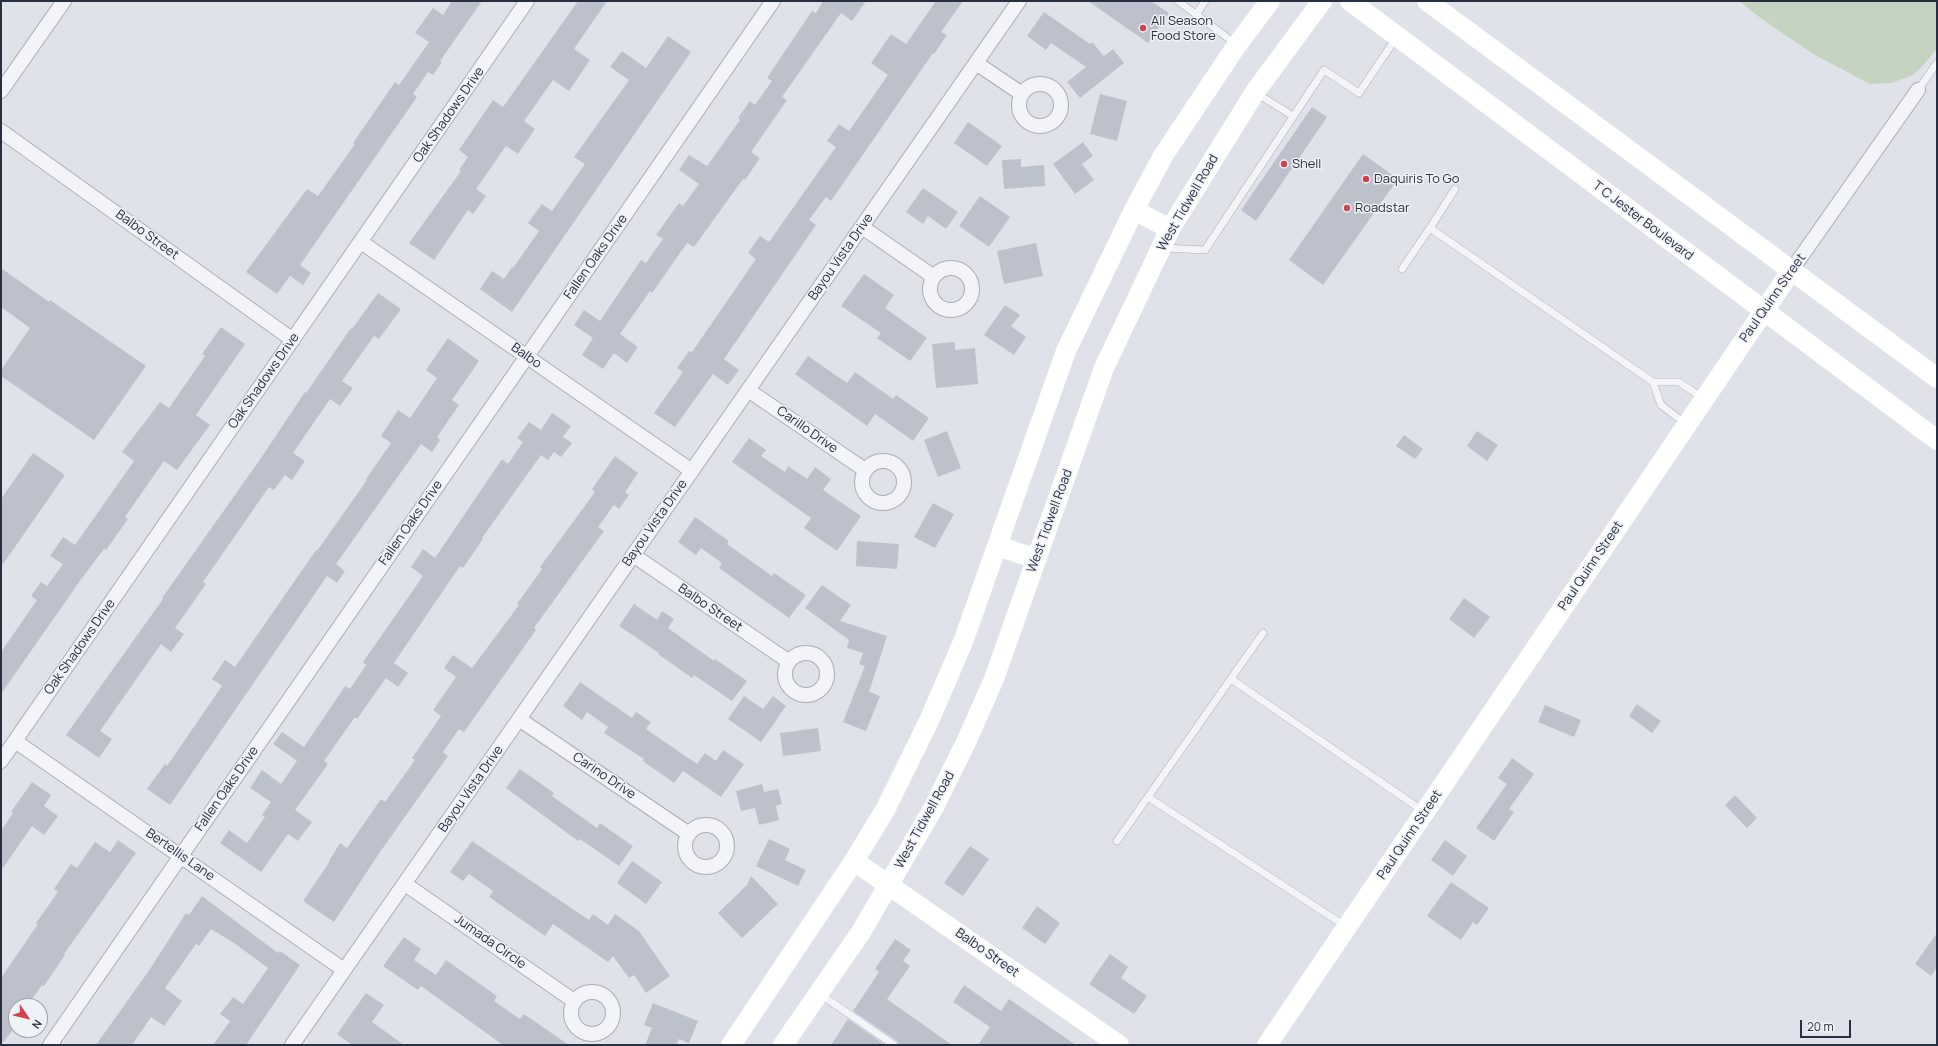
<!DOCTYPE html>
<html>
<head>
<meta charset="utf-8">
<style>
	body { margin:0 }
	#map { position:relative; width:1938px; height:1046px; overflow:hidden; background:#dfe3e9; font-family:Manrope,sans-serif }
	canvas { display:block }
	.frame { position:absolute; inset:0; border:2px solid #282f40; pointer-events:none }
	.north { position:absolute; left:8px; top:998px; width:40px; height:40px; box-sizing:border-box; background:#eff2f6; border:1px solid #9fa4ad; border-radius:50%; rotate:125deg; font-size:11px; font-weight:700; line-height:16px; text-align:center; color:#282f40 }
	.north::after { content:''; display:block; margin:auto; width:14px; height:18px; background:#d0424f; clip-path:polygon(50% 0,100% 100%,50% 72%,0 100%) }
	.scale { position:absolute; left:1800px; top:1020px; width:51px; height:18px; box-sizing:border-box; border:2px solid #282f40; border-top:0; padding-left:5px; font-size:12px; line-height:14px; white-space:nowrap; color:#282f40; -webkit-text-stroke:3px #eff2f6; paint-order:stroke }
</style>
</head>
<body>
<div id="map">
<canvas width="1938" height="1046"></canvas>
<div class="frame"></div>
<div class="north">N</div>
<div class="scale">20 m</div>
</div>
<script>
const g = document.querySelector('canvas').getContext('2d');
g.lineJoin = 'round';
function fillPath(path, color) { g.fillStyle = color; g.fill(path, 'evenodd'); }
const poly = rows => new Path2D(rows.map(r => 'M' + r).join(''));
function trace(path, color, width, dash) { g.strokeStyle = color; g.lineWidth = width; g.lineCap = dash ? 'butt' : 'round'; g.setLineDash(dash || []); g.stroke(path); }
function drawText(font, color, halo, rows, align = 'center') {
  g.font = font + ' Manrope,sans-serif'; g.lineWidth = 3; g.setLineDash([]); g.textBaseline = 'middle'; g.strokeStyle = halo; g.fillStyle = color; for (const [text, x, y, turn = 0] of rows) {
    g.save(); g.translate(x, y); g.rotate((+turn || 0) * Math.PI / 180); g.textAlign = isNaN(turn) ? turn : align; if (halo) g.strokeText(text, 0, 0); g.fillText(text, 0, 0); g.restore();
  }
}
fillPath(poly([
	[1739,1,1937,1,1937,49,1919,70,1911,76,1891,83,1870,84,1815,55,1763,20]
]), '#c4d3c0');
fillPath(poly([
	[452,1,482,1,440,61,442,62,433,75,428,72,413,94,417,97,300,265,311,273,303,285,290,276,277,294,246,272,307,189,318,196,355,144,353,143,395,82,399,85,429,42,415,33,433,8,443,15],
	[578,1,607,1,574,49,590,60,569,91,553,80,524,121,535,129,518,154,506,146,476,189,486,196,473,214,468,210,434,260,409,243,461,171,459,170,468,157,459,150,493,100,503,107],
	[823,1,866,1,852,21,841,13,782,97,787,100,751,152,760,158,745,180,743,179,694,247,687,243,652,293,650,291,620,334,638,347,627,363,614,353,603,369,582,355,593,338,574,325,584,310,600,321,641,260,646,263,663,239,656,235,679,203,683,206,699,184,679,170,689,155,707,166,740,120,738,118,750,101,755,105,772,81,767,78,812,11,816,13],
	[936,1,963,1,941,32,947,35,934,54,933,53,831,201,826,197,809,220,816,225,724,359,739,370,728,385,713,374,675,427,654,413,683,372,677,368,689,351,692,352,756,259,748,253,760,236,769,242,836,147,827,141,839,124,849,131,888,75,871,63,891,34,906,44],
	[1088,1,1151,1,1169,13,1148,43],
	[1044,12,1090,44,1092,42,1104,56,1113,49,1124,63,1080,98,1067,82,1086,67,1051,43,1046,50,1027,36],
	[668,36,691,52,512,312,480,289,492,271,504,279,512,267,513,268,539,231,528,223,542,204,552,211,585,164,574,157,629,80,610,67,622,51,646,68],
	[1100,94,1127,101,1117,141,1090,134],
	[1312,107,1327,117,1256,221,1241,210],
	[968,122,1002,146,987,166,954,143],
	[1083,142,1093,156,1082,164,1094,180,1075,194,1053,164],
	[1363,154,1398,179,1323,285,1289,260],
	[1021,159,1021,167,1044,165,1045,186,1004,189,1002,160],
	[923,188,958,212,946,229,928,216,923,224,906,212],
	[980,196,1010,217,989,247,959,226],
	[1036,243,1043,276,1004,284,997,251],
	[1,268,49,302,50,300,146,366,94,440,1,376,1,370,30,328,1,307],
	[864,274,894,295,885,308,927,338,910,361,877,338,881,333,841,306],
	[378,293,401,309,379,339,374,336,342,381,353,388,340,406,330,399,293,453,305,461,292,480,285,475,274,490,269,487,203,582,206,584,175,628,184,634,171,652,161,644,100,731,112,739,99,758,66,735,163,599,162,598,261,458,305,392,306,393,351,328,352,329],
	[1005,305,1020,315,1011,326,1026,337,1014,355,984,335],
	[221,327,245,344,196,415,210,425,177,470,164,461,125,517,128,519,106,550,104,549,82,578,1,694,1,652,37,600,31,596,41,582,47,586,63,564,50,556,63,537,75,545,134,461,122,452,160,402,169,408,205,356,202,354],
	[448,338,479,361,452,400,459,405,437,437,440,440,432,452,421,444,336,564,345,571,337,583,327,576,170,805,147,789,165,764,167,766,222,686,212,679,225,660,235,667,316,550,317,551,367,480,366,479,391,443,381,436,398,410,410,418,437,378,426,370],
	[955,342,955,350,975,348,978,384,936,388,932,344],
	[808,356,847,383,855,372,893,399,896,395,929,418,913,441,875,414,867,426,795,374],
	[552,413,571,426,563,437,572,443,561,457,554,452,548,460,541,455,482,538,483,539,463,568,460,566,394,663,408,673,398,687,386,678,357,719,355,717,324,761,328,764,295,810,312,822,298,841,288,834,261,872,220,843,229,830,247,843,265,817,262,815,271,802,250,788,262,770,281,784,297,761,273,744,282,732,304,747,345,686,350,689,366,665,363,662,423,576,411,567,423,549,435,558,502,459,508,464,523,442,517,438,529,422,541,430],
	[947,431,961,468,938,477,924,440],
	[1477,431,1498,445,1487,461,1467,446],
	[1404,435,1423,449,1415,459,1396,446],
	[749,438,766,450,761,456,785,472,788,466,807,479,815,467,831,479,823,490,861,516,837,551,804,528,811,518,732,462],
	[33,453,65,475,1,567,1,499],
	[615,456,638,473,625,492,629,495,619,509,614,505,598,527,604,531,534,628,536,630,464,732,459,729,443,752,448,756,380,852,334,922,303,901,330,861,329,861,340,843,347,848,381,799,385,802,415,760,412,758,441,716,433,710,456,677,444,668,453,655,472,668,519,605,517,604,542,569,540,567,595,492,592,489],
	[933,503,954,514,935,548,914,537],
	[695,517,729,541,727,544,772,576,774,573,806,595,789,618,719,568,722,563,701,548,696,555,678,542],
	[857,541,899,544,897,569,856,566],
	[822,585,851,605,840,621,887,636,869,692,880,696,866,731,843,722,865,666,859,664,863,653,847,648,849,640,805,608],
	[1464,598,1490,617,1474,638,1449,619],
	[634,604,657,620,662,611,674,619,668,628,714,661,715,659,747,681,732,701,694,675,692,678,658,654,659,653,619,626],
	[580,682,632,718,636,712,651,722,646,729,697,764,705,753,716,761,723,750,744,764,721,797,683,771,674,783,643,761,644,759,604,733,608,727,587,712,582,720,563,706],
	[744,696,763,709,773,696,786,706,761,742,728,719],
	[1637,704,1661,721,1652,733,1629,716],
	[1545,705,1581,720,1574,737,1538,722],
	[818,728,821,751,783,756,780,733],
	[1512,758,1534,774,1509,809,1514,812,1494,841,1476,828,1507,784,1498,778],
	[520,769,554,793,552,796,597,828,600,823,633,846,619,866,580,839,578,841,506,788],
	[32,782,51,795,44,806,58,816,44,835,32,826,1,871,1,831,13,813,11,812],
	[762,784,764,792,778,789,782,804,776,806,779,820,759,825,755,808,741,811,736,791],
	[1735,795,1757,818,1747,828,1725,805],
	[769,839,790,849,785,860,806,870,798,886,756,866],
	[118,840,136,853,64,954,65,955,44,986,42,985,27,1006,16,1006,16,1026,1,1045,1,978,38,924,36,923,58,892,54,889,71,864,77,868,95,842,110,852],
	[1445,840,1467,856,1453,876,1431,860],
	[472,841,589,920,593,914,608,925,615,914,639,931,670,976,646,993,634,975,629,978,613,956,608,962,553,924,545,936,489,897,493,891,469,874,463,881,450,872],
	[970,846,989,859,963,896,944,883],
	[632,861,662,882,646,904,617,883],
	[751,876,778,904,742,938,718,913,747,885],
	[1451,882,1489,908,1477,925,1473,922,1461,940,1427,916],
	[202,896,278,953,280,951,300,965,246,1045,213,1045,230,1021,220,1014,233,997,243,1004,268,968,234,943,211,929,199,946,196,944,165,988,182,1001,164,1026,151,1017,132,1045,96,1045,150,969,186,913,189,915],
	[1037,906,1060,923,1045,944,1022,928],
	[1937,933,1937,967,1931,976,1915,964],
	[404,937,421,949,414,960,436,975,446,960,497,996,494,1001,520,1019,524,1014,569,1045,503,1045,421,986,418,990,383,966],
	[895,939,911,950,903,961,910,966,887,999,952,1045,899,1045,897,1041,853,1011,879,972,875,969],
	[1110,954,1128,967,1121,978,1147,996,1134,1014,1089,984],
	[964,985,1001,1011,1009,999,1076,1045,978,1045,990,1027,953,1002],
	[366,993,384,1005,372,1022,404,1045,352,1045,337,1034],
	[653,1003,698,1021,689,1043,679,1039,676,1045,645,1045,652,1028,644,1025],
	[848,1019,885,1045,831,1045]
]), '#bdc1cc');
const lane = poly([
	[1178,1,1236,44],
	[1196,15,1205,1],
	[1918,90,1937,63],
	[1256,93,1293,116],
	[1455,189,1430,228,1653,382],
	[1163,248,1205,250,1324,70,1359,93,1396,38],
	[1402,269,1430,228],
	[1686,424,1661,405,1653,382,1679,382,1704,399],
	[1231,679,1423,811],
	[1148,797,1345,926],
	[1117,841,1263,633],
	[820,994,894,1045]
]);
const street = poly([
	[976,63,1022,94],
	'1019 105a21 21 0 1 1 42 0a21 21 0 1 1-42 0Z',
	[1,91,64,1],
	[1,131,293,340],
	[862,227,934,277],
	[361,242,692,471],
	'930 289a21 21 0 1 1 42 0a21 21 0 1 1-42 0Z',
	[1791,271,1918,90],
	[748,390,865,470],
	'862 482a21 21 0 1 1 42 0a21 21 0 1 1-42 0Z',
	[633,555,788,661],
	'785 674a21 21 0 1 1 42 0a21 21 0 1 1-42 0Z',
	[519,719,689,834],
	[15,741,344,970],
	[1,761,527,1],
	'685 846a21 21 0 1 1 42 0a21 21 0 1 1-42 0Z',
	[405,884,574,1001],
	'571 1013a21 21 0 1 1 42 0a21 21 0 1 1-42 0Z',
	[50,1045,773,1],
	[292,1045,1019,1]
]);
trace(lane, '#a8adb6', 8);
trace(street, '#a8adb6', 16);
trace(lane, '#f2f4f7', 7);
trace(street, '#f2f4f7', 14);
trace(poly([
	[1350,1,1937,440],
	[1427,1,1937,378],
	[1134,210,1170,229],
	[998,546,1036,559],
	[854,861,1119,1045],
	[731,1045,854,861,885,810,928,723,963,642,1066,351,1134,210,1163,156,1237,45,1270,1],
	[783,1045,861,932,889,884,934,807,967,740,994,679,1104,368,1170,229,1255,92,1322,1],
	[1267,1045,1791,271]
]), '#fff', 20);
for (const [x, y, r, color] of [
	[1143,28,4,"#d0424f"],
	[1284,164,4,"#d0424f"],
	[1366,179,4,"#d0424f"],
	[1347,208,4,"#d0424f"]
]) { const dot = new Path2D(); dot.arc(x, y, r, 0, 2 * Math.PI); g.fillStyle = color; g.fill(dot); trace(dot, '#eff2f6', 1.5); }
drawText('13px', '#282f40', '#eff2f6', [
	["All Season",1151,21],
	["Food Store",1151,36],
	["Shell",1292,164],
	["Daquiris To Go",1374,179],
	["Roadstar",1355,208]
], 'left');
drawText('13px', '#282f40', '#eff2f6', [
	["Oak Shadows Drive",449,115,-55],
	["West Tidwell Road",1188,203,-60],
	["T C Jester Boulevard",1643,221,37],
	["Balbo Street",147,235,36],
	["Fallen Oaks Drive",596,257,-55],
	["Bayou Vista Drive",841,257,-55],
	["Paul Quinn Street",1773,298,-55],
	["Balbo",526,356,35],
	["Oak Shadows Drive",264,381,-55],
	["Carillo Drive",807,430,35],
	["West Tidwell Road",1050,521,-70],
	["Fallen Oaks Drive",411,523,-55],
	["Bayou Vista Drive",655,523,-55],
	["Paul Quinn Street",1591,566,-56],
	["Balbo Street",710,608,34],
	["Oak Shadows Drive",80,647,-55],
	["Carino Drive",604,776,34],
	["Fallen Oaks Drive",227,789,-55],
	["Bayou Vista Drive",471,789,-55],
	["West Tidwell Road",925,820,-61],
	["Paul Quinn Street",1410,835,-56],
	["Bertellis Lane",180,855,35],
	["Jumada Circle",490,942,35],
	["Balbo Street",987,953,35]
]);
</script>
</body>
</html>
